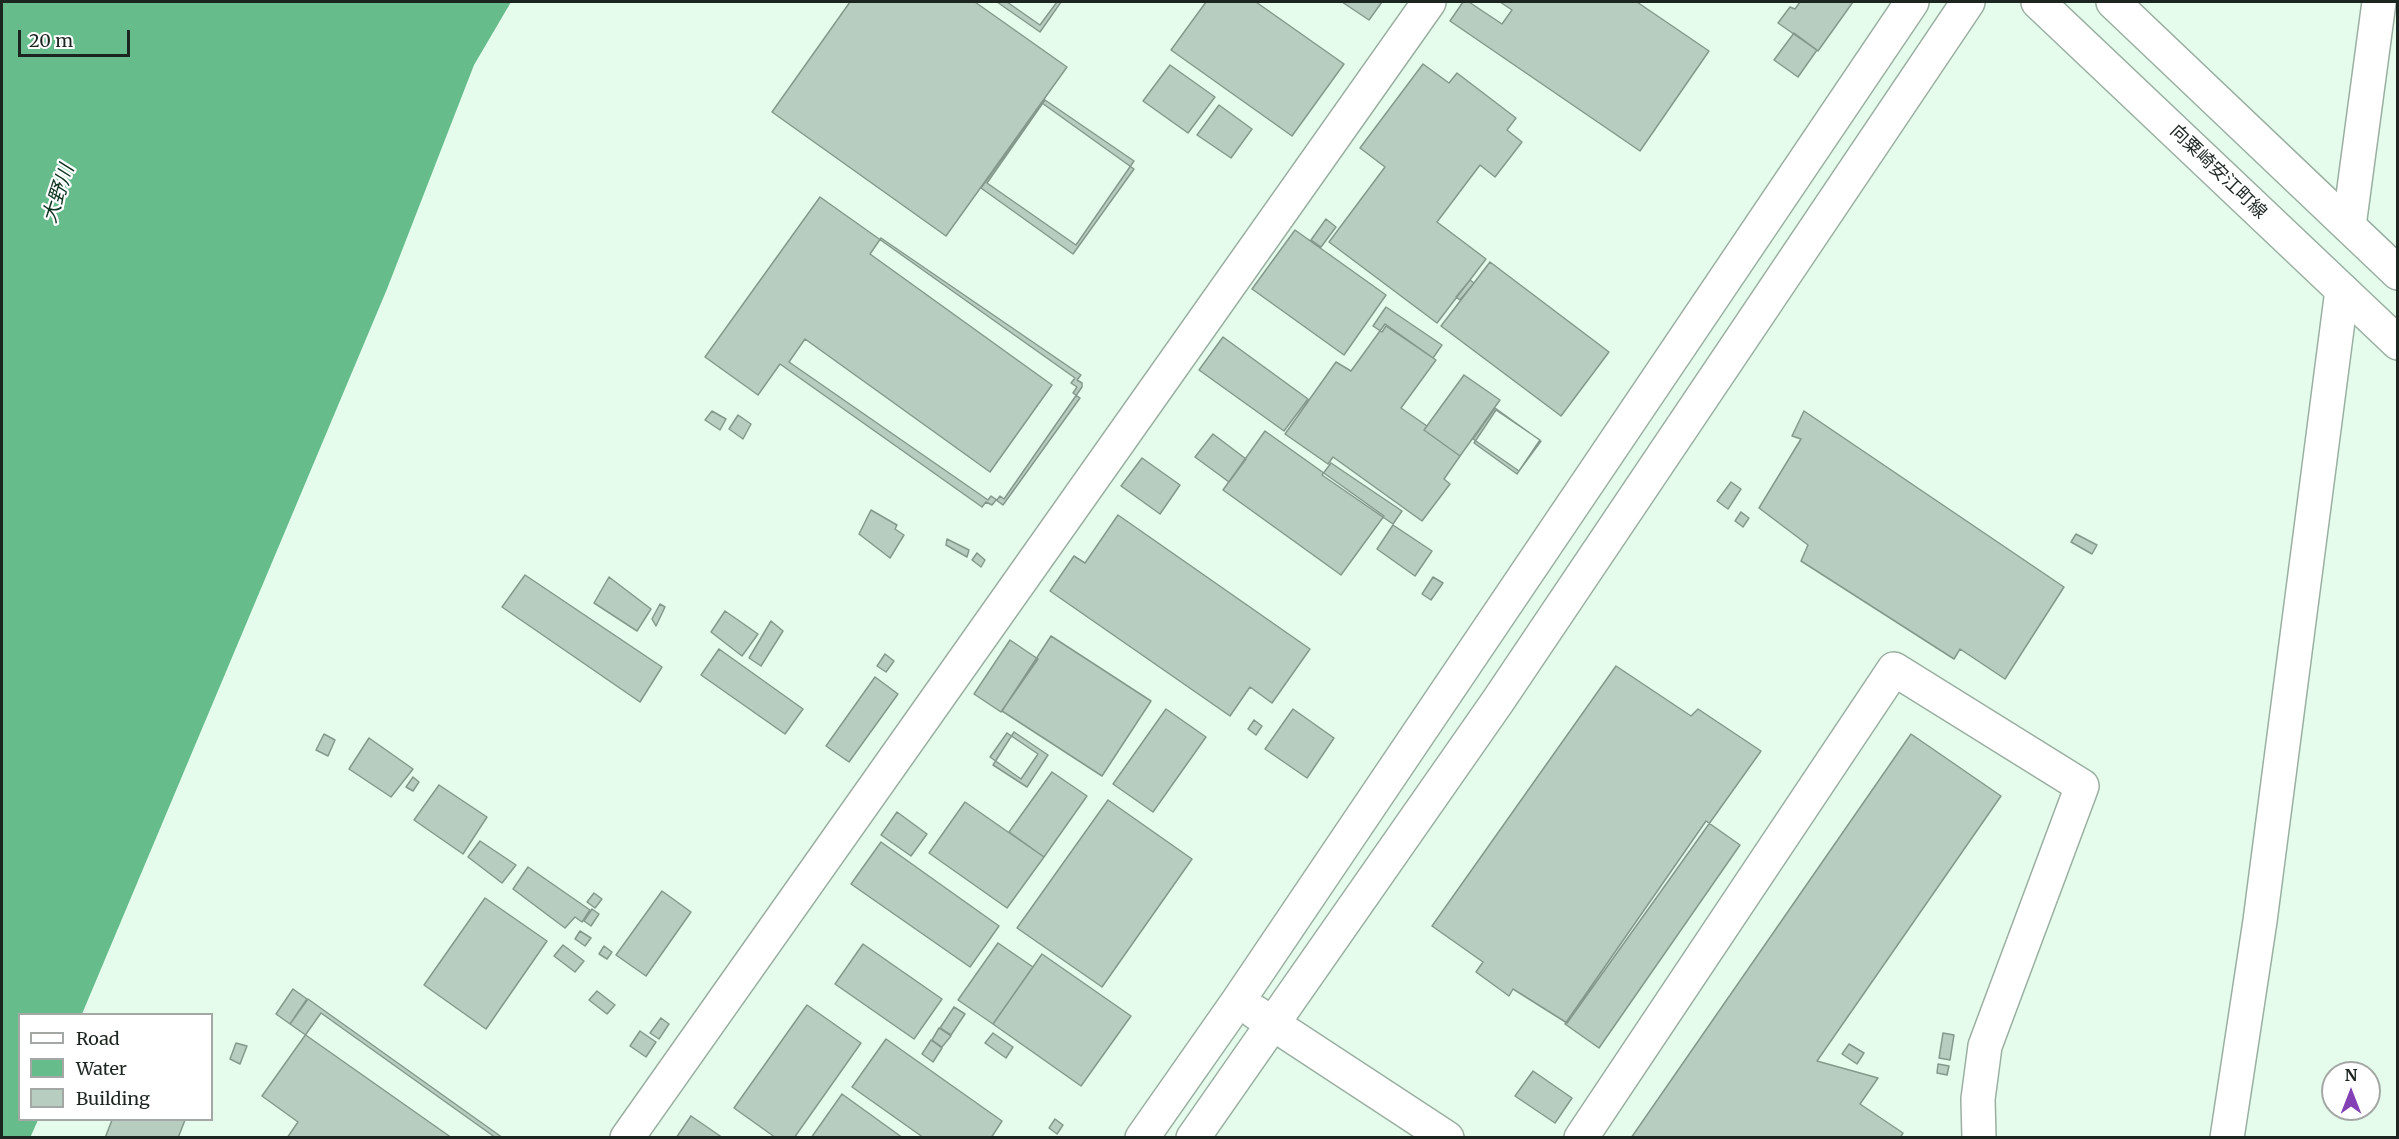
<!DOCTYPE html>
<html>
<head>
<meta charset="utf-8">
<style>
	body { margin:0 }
	#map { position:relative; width:2399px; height:1139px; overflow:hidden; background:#e5fced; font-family:Merriweather,serif }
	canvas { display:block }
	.frame { position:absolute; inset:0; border:3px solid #1c251f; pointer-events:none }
	.legend { position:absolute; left:18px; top:1013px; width:195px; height:108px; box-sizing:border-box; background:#fff; border:2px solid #a4a8a5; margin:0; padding:8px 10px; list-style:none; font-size:18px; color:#1c251f }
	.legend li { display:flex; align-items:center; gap:12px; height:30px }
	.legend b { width:30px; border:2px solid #a4a8a5 }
	.north { position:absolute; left:2321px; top:1061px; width:60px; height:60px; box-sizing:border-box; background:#fff; border:2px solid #a4a8a5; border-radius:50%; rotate:0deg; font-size:16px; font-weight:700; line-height:24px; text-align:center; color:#1c251f }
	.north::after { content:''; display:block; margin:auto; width:21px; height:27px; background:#8341b5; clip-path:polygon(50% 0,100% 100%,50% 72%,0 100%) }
	.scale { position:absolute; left:18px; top:30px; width:112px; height:27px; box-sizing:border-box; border:3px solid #1c251f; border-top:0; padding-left:8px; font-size:18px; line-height:21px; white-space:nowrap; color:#1c251f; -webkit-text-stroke:4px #fff; paint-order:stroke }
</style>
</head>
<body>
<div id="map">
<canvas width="2399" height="1139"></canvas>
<div class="frame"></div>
<ul class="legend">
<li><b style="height:8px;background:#fff"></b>Road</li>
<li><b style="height:16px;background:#66bc8b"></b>Water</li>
<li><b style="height:16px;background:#b7cdbf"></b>Building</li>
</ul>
<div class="north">N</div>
<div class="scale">20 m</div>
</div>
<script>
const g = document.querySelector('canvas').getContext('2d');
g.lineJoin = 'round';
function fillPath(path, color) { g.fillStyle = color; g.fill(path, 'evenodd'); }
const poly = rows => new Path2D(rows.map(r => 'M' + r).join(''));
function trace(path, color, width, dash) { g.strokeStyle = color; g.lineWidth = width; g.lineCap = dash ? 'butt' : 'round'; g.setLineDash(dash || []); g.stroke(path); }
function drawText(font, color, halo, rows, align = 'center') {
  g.font = font + ' Merriweather,"Noto Sans JP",serif'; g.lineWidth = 4.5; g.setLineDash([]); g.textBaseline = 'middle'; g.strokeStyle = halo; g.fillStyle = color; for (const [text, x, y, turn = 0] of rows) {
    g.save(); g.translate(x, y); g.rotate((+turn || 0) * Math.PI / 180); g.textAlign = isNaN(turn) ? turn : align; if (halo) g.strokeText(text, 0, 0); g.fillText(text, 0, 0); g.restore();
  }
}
fillPath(poly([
	[2,2,511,2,474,65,387,289,82,1014,20,1014,20,1120,38,1120,30,1138,2,1137]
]), '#66bc8b');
const building = poly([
	[850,2,975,2,1067,67,946,236,772,112,850,2],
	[997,2,1061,2,1040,32,997,2],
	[1007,2,1057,2,1040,25,1007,2],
	[1206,2,1256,2,1344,64,1292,136,1171,50,1206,2],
	[1342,2,1382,2,1369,20,1342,2],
	[1463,2,1469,2,1502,24,1512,10,1500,2,1637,2,1709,51,1640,151,1450,21,1463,2],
	[1800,2,1853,2,1818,51,1778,23,1790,7,1795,9,1800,2],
	[1794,33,1817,50,1798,77,1774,60,1794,33],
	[1423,64,1449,83,1457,73,1516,118,1507,130,1522,142,1495,177,1480,165,1437,222,1486,259,1437,323,1329,242,1385,167,1360,148,1423,64],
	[1170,65,1215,97,1188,133,1143,101,1170,65],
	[1045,100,1134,161,1076,245,987,183,1045,100],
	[1042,103,1134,169,1073,254,981,188,1042,103],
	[1219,105,1252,129,1231,158,1197,135,1219,105],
	[820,197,1075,378,1071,383,1077,387,1073,393,1080,398,1003,505,996,500,992,505,986,502,982,507,780,364,758,395,705,357,820,197],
	[1326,219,1336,227,1321,247,1311,240,1326,219],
	[1295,230,1386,295,1344,355,1252,289,1295,230],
	[881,238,1081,375,1077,380,1082,383,1082,387,1004,499,1000,496,997,500,991,496,988,500,789,362,805,339,990,472,1052,385,870,254,881,238],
	[1490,262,1609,352,1561,416,1441,326,1490,262],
	[1470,280,1474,283,1460,300,1456,297,1470,280],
	[1386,307,1442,345,1433,358,1386,326,1382,332,1373,326,1386,307],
	[1385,324,1436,360,1401,408,1427,426,1424,430,1460,456,1444,479,1450,484,1422,521,1333,457,1328,464,1285,434,1336,362,1351,371,1385,324],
	[1223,337,1308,399,1284,431,1199,370,1223,337],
	[1464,375,1500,400,1460,456,1424,430,1464,375],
	[1495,408,1541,441,1519,471,1473,439,1495,408],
	[1496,410,1540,440,1517,474,1474,443,1496,410],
	[712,411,726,419,720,430,705,420,712,411],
	[1804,411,2064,587,2005,679,1960,649,1954,659,1801,561,1808,545,1759,508,1801,439,1792,436,1804,411],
	[738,415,751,424,743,439,729,429,738,415],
	[1265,431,1384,516,1341,575,1223,490,1265,431],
	[1213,434,1246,459,1229,482,1195,457,1213,434],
	[1142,458,1180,485,1160,514,1121,486,1142,458],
	[1331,463,1402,511,1393,524,1322,475,1331,463],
	[1731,482,1741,489,1728,509,1717,501,1731,482],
	[871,510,897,525,895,529,904,535,890,558,859,534,871,510],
	[1741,512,1749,518,1743,527,1735,521,1741,512],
	[1118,515,1310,649,1272,703,1250,687,1230,716,1050,591,1074,556,1085,563,1118,515],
	[1393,525,1432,551,1415,576,1377,549,1393,525],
	[2076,534,2097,545,2092,554,2071,542,2076,534],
	[947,539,969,550,967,557,946,545,947,539],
	[977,553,985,560,981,567,972,560,977,553],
	[525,575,662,667,640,702,502,607,525,575],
	[609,577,651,609,637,631,594,603,609,577],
	[1433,577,1443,583,1431,600,1422,594,1433,577],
	[660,604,665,607,656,626,652,619,660,604],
	[725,611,758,634,742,656,711,632,725,611],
	[771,621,783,631,761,666,749,658,771,621],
	[1051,636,1151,701,1102,776,1002,711,1051,636],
	[1010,640,1038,659,1001,712,974,694,1010,640],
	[719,649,803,709,785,734,701,675,719,649],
	[885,654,894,661,886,672,877,666,885,654],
	[1616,666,1691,716,1698,709,1761,751,1567,1023,1513,989,1509,996,1476,972,1483,962,1432,926,1616,666],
	[875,677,898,694,849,762,826,746,875,677],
	[1166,709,1206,737,1153,812,1113,784,1166,709],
	[1293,709,1334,738,1307,778,1265,749,1293,709],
	[1254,720,1262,726,1256,735,1248,729,1254,720],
	[1014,732,1048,755,1027,787,993,765,1014,732],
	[1007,733,1038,754,1021,779,990,757,1007,733],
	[324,734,335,740,328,756,316,750,324,734],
	[1911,734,2001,796,1817,1061,1878,1078,1860,1104,1903,1133,1900,1138,1631,1138,1911,734],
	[369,738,413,769,391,797,349,769,369,738],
	[1052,772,1087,796,1044,857,1009,832,1052,772],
	[413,777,419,782,413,791,406,787,413,777],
	[439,785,487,817,463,854,414,820,439,785],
	[1108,800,1192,859,1102,987,1017,928,1108,800],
	[965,802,1044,857,1007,908,929,853,965,802],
	[897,812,927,834,911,856,881,835,897,812],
	[1706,821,1740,845,1599,1048,1565,1024,1706,821],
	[480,841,516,865,502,883,468,857,480,841],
	[881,842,999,926,970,967,851,884,881,842],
	[528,867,590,910,582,922,575,917,565,928,513,889,528,867],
	[662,891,691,912,646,976,616,955,662,891],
	[594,893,602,899,595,908,587,902,594,893],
	[485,898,547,941,486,1029,424,985,485,898],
	[592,909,599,914,591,926,584,921,592,909],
	[580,931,591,938,585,946,575,939,580,931],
	[998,943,1033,967,993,1024,958,1000,998,943],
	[863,944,942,999,914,1039,835,984,863,944],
	[563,945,584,961,575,972,554,956,563,945],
	[604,946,612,952,607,959,599,954,604,946],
	[1042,954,1131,1016,1081,1086,993,1024,1042,954],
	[293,989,307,999,290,1024,276,1014,293,989],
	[597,991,615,1005,607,1014,589,1000,597,991],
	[308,999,503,1138,452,1138,290,1024,308,999],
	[807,1005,861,1043,794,1138,776,1138,734,1108,807,1005],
	[954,1007,965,1014,951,1035,940,1028,954,1007],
	[321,1013,496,1138,287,1138,298,1122,262,1096,321,1013],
	[661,1018,669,1024,659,1039,650,1033,661,1018],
	[939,1028,951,1036,942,1047,932,1040,939,1028],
	[640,1031,656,1042,646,1057,630,1046,640,1031],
	[993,1033,1013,1047,1006,1058,985,1043,993,1033],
	[1943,1033,1954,1035,1950,1060,1939,1058,1943,1033],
	[886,1039,1002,1121,991,1138,924,1138,852,1087,886,1039],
	[931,1040,942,1048,933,1062,922,1054,931,1040],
	[236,1043,247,1046,240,1064,230,1059,236,1043],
	[1849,1044,1864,1053,1857,1064,1842,1054,1849,1044],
	[1938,1064,1949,1066,1947,1075,1937,1073,1938,1064],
	[1533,1071,1572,1098,1555,1123,1515,1096,1533,1071],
	[842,1094,903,1138,811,1138,842,1094],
	[691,1116,723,1138,676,1138,691,1116],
	[1055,1119,1063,1125,1057,1134,1049,1128,1055,1119],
	[112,1120,185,1120,178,1138,105,1138,112,1120]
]);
fillPath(building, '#b7cdbf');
trace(building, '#84998b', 1.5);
const street = poly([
	[2349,226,2379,2],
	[2227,1138,2260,921,2342,290]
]);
const secondary = poly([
	[2038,2,2398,343],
	[2113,2,2398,273],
	[1255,1012,1447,1138],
	[627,1138,1429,2],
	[1142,1138,1238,1001,1912,2],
	[1193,1138,1498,701,1968,2],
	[1581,1138,1894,669,2082,786,1985,1046,1978,1099,1979,1138]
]);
trace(street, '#9aafa1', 36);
trace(secondary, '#9aafa1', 36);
trace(street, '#fff', 33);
trace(secondary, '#fff', 33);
drawText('18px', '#1c251f', '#fff', [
	["向粟崎安江町線",2218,172,44]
]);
drawText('italic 20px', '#0e3420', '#fff', [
	["大野川",59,194,-72]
]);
</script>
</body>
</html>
